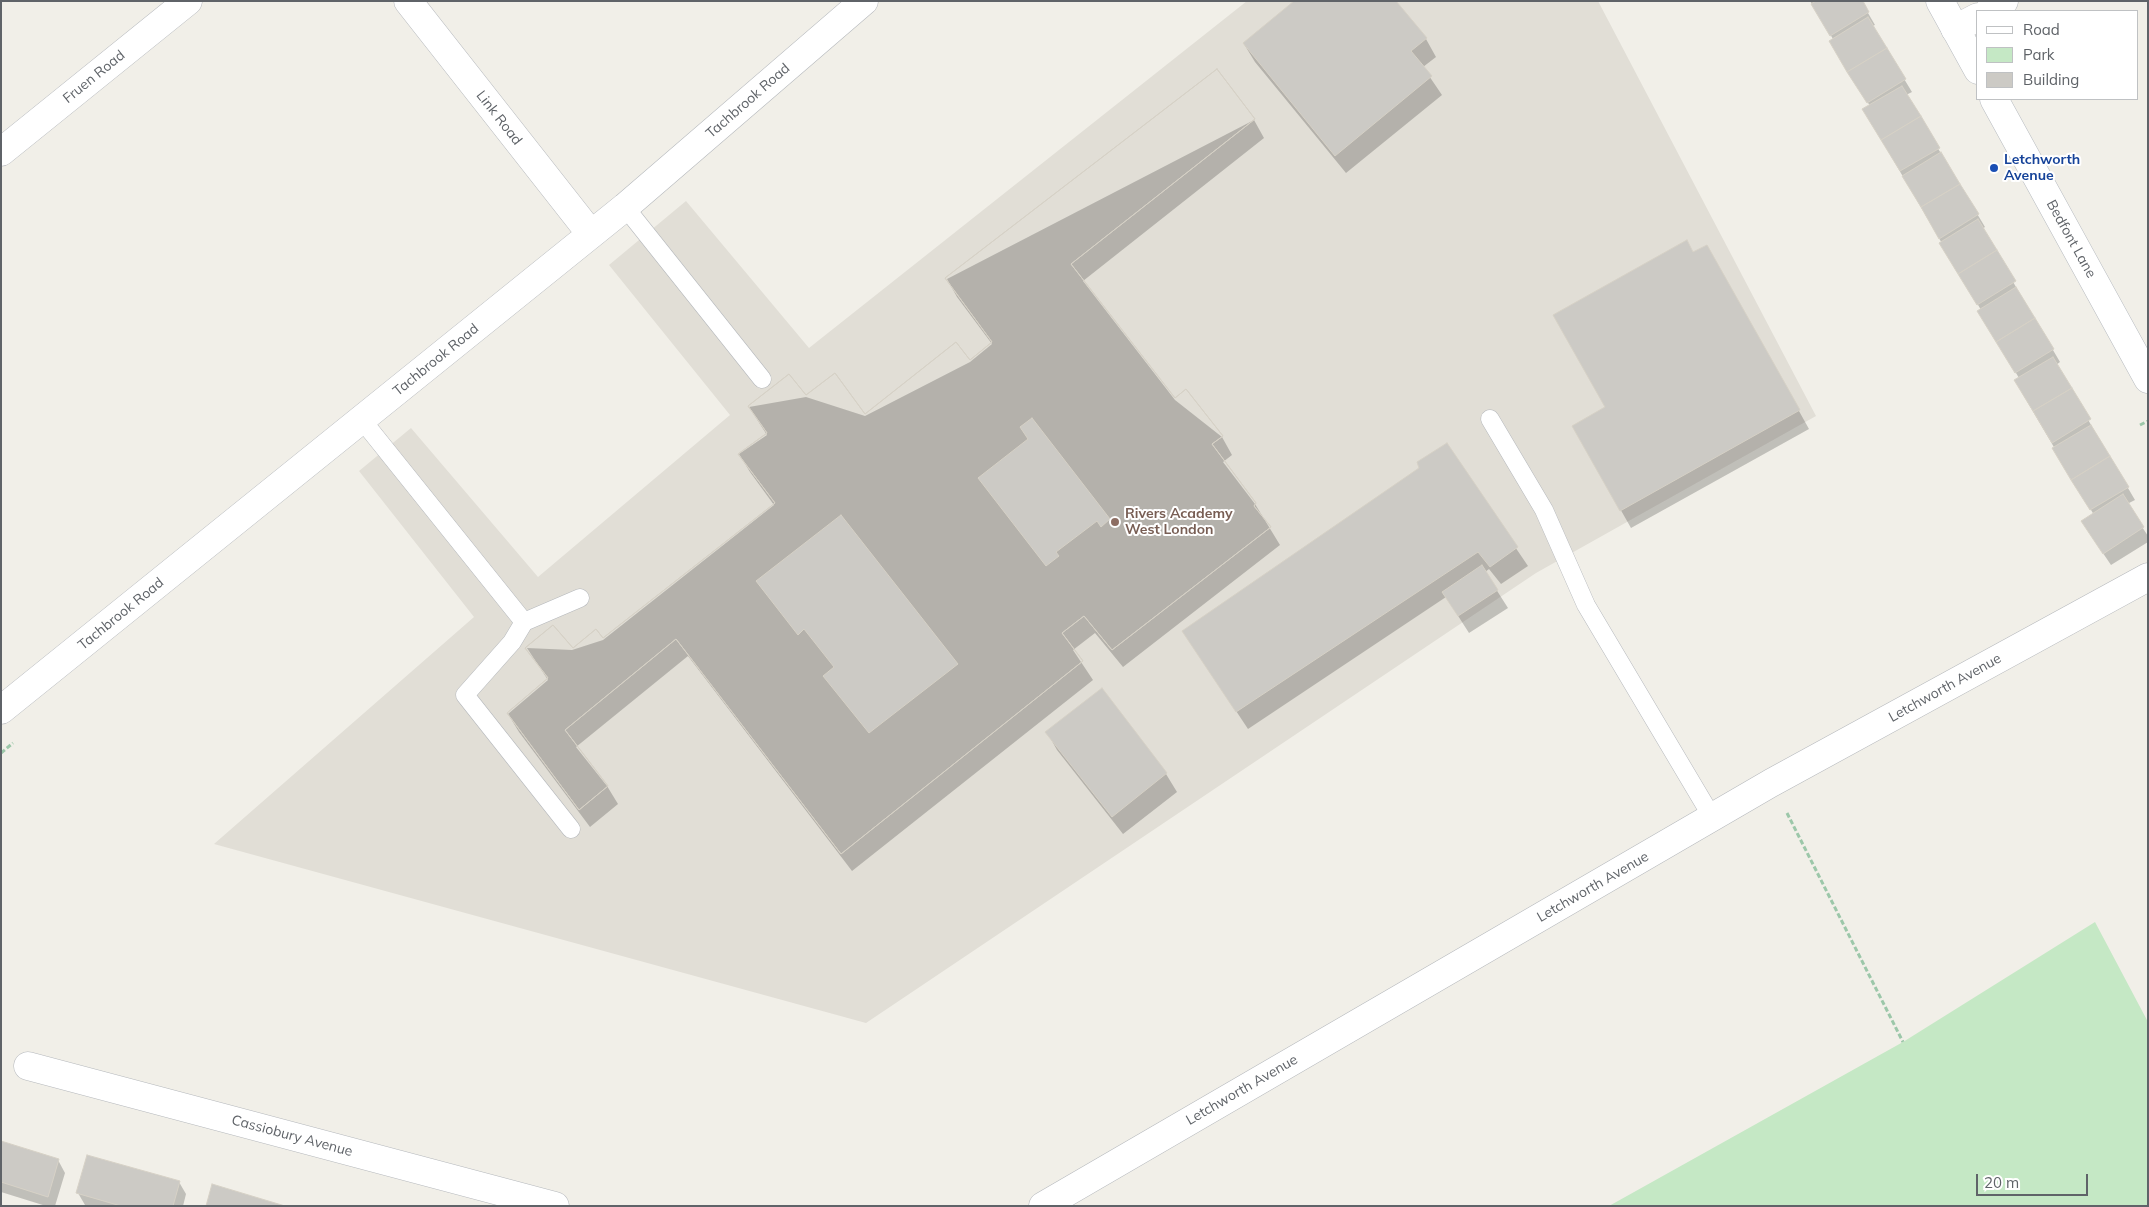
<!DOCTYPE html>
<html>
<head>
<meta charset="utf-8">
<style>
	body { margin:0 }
	#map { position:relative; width:2149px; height:1207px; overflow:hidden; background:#f1efe8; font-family:Mulish,sans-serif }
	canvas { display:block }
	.frame { position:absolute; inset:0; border:2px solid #5f6368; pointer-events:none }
	.legend { position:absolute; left:1976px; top:10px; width:162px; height:90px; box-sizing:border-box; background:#fff; border:1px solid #bfc1c3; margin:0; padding:6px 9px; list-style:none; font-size:15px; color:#5f6368 }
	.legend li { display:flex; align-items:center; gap:10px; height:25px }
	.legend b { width:25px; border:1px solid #bfc1c3 }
	.scale { position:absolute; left:1976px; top:1174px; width:112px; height:22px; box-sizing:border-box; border:2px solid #5f6368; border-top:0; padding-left:6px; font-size:15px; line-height:18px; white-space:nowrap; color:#5f6368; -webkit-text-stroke:4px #fff; paint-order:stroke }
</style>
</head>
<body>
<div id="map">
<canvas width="2149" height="1207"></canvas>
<div class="frame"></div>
<ul class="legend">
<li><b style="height:6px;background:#fff"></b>Road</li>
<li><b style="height:14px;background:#c5e8c5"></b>Park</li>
<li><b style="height:14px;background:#cccac5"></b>Building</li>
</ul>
<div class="scale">20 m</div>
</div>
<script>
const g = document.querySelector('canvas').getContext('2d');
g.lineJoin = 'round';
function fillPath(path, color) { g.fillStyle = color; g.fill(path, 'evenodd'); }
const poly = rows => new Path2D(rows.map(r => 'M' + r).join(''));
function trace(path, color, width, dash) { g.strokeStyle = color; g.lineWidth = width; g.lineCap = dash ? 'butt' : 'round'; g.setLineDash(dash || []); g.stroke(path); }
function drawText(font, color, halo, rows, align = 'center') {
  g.font = font + ' Mulish,sans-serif'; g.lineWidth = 4; g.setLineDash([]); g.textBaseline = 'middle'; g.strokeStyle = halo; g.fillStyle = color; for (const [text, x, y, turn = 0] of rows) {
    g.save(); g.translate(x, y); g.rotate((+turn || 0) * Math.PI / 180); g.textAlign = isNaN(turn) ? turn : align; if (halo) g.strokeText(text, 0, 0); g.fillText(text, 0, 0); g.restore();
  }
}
fillPath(poly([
	[1247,1,1598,1,1816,416,1536,573,866,1023,214,844,474,617,359,471,411,428,538,577,730,415,609,265,686,201,809,348]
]), '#e1ded6');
fillPath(poly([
	[2095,922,2148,1022,2148,1206,1609,1206,1903,1042]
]), '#c5e8c5');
fillPath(poly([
	[1810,1,1861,1,1875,25,1872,26,1912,92,1906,95,1985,227,1982,229,2060,362,2056,365,2135,500,2127,504,2148,536,2148,542,2111,565,2090,534,2094,515,2022,393,2019,378,1986,323,1981,310,1871,122,1870,106,1837,53,1833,39],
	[1426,39,1436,57,1423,67,1442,95,1346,173,1255,62,1244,44],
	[1254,120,1264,138,1083,281,1175,400,1222,437,1232,455,1223,462,1255,504,1280,545,1123,667,1095,633,1073,650,1093,680,852,871,688,656,576,747,607,786,618,804,590,827,519,732,508,714,548,680,527,648,572,650,603,640,774,505,750,472,739,454,767,435,749,407,806,397,865,416,970,362,992,344,957,297,947,279],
	[1707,246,1809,429,1631,528,1573,426,1607,408,1693,254],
	[1446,445,1528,566,1501,584,1489,569,1485,572,1508,608,1469,633,1446,597,1248,729,1183,631,1421,469],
	[1101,690,1166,774,1177,792,1123,834,1057,750,1047,732],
	[1,1143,58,1160,65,1173,55,1206,46,1206,1,1192],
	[179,1182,186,1194,183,1206,88,1206,85,1205,78,1193]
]), '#0003');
const building = poly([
	[1294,1,1396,1,1427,38,1411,51,1432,76,1335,156,1243,43,1294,1],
	[1816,1,1863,1,1869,12,1830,36,1811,4,1816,1],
	[1868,17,1887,48,1847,72,1829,41,1868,17],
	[1887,48,1906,79,1867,103,1847,72,1887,48],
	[1217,69,1255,119,1071,264,1175,398,1186,389,1223,436,1212,444,1256,503,1254,506,1271,527,1112,650,1084,616,1062,633,1083,661,841,854,676,639,565,730,608,786,579,810,507,713,548,678,525,648,553,625,573,648,596,629,603,638,775,503,738,454,767,433,748,406,789,374,806,395,835,373,865,414,956,342,970,360,992,342,945,278,1217,69],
	[1032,418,1110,519,1101,527,1097,521,1056,552,1059,556,1046,566,978,478,1028,439,1020,427,1032,418],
	[841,515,958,664,869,733,823,676,834,667,804,629,798,635,756,581,841,515],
	[1217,69,1255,119,1071,264,1175,398,1186,389,1223,436,1212,444,1256,503,1254,506,1271,527,1112,650,1084,616,1062,633,1083,661,841,854,676,639,565,730,608,786,579,810,507,713,548,678,525,648,553,625,573,648,596,629,603,638,775,503,738,454,767,433,748,406,789,374,806,395,835,373,865,414,956,342,970,360,992,342,945,278,1217,69],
	[1902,86,1921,116,1881,140,1862,109,1902,86],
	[1921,116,1940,148,1900,171,1881,140,1921,116],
	[1941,152,1960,184,1921,207,1902,176,1941,152],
	[1960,184,1979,214,1939,239,1921,207,1960,184],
	[1978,219,1997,250,1958,274,1939,243,1978,219],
	[1687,240,1693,252,1707,245,1800,410,1620,511,1572,426,1605,407,1553,315,1687,240],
	[1997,250,2016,281,1977,305,1958,274,1997,250],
	[2016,287,2035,318,1996,342,1977,311,2016,287],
	[2035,318,2054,349,2015,373,1996,342,2035,318],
	[2053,357,2072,388,2033,411,2014,380,2053,357],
	[2072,388,2091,419,2052,443,2033,411,2072,388],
	[2091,425,2110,456,2071,480,2052,448,2091,425],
	[1447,443,1518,547,1490,567,1478,552,1236,712,1182,631,1419,468,1417,462,1447,443],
	[2110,456,2129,487,2090,510,2071,480,2110,456],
	[2123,494,2144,527,2103,554,2081,521,2123,494],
	[1482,565,1498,590,1458,616,1442,592,1482,565],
	[1102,688,1167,773,1112,817,1045,732,1102,688],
	[1,1141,59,1159,48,1197,1,1182,1,1141],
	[87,1155,180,1181,173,1206,121,1206,76,1193,87,1155],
	[212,1184,285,1206,206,1206,212,1184]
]);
fillPath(building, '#cccac5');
trace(building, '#d6d1c6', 1);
const service = poly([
	[625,207,762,379],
	[1490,419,1544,510,1586,605,1712,817],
	[362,420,524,622],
	[571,829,465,695,512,642,524,622,580,598]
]);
const minor = poly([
	[408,1,591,234],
	[1989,11,2004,1],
	[1955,29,1978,17],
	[1,152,188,1],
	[1,710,625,207,864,1],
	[28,1066,555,1206],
	[1043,1206,1771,783,2148,577]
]);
const secondary = poly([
	[1940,1,1978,70],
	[1994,99,2148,379]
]);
trace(service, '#b5b8bc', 19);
trace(minor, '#b5b8bc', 29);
trace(secondary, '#b6babf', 29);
trace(poly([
	[2140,425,2148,421],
	[1,753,13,743],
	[1787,813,1903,1042]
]), '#9cc7a9', 3, [5, 2.5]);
trace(service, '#fff', 18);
trace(minor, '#fff', 28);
trace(secondary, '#fff', 28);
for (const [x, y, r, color] of [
	[1994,168,5,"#1a4fb4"],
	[1115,522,5,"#8d6e63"]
]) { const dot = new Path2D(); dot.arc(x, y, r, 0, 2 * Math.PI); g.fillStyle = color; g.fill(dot); trace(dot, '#fff', 2); }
drawText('14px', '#5f6368', '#fff', [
	["Fruen Road",94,77,-39],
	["Tachbrook Road",748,101,-41],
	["Link Road",499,118,52],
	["Bedfont Lane",2071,239,61],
	["Tachbrook Road",436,360,-39],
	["Tachbrook Road",121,614,-39],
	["Letchworth Avenue",1945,688,-29],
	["Letchworth Avenue",1593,887,-30],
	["Letchworth Avenue",1242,1090,-30],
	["Cassiobury Avenue",292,1136,15]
]);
drawText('bold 14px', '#164399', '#fff', [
	["Letchworth",2004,160],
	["Avenue",2004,176]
], 'left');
drawText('bold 14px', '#785e54', '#fff', [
	["Rivers Academy",1125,514],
	["West London",1125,530]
], 'left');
</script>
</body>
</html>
